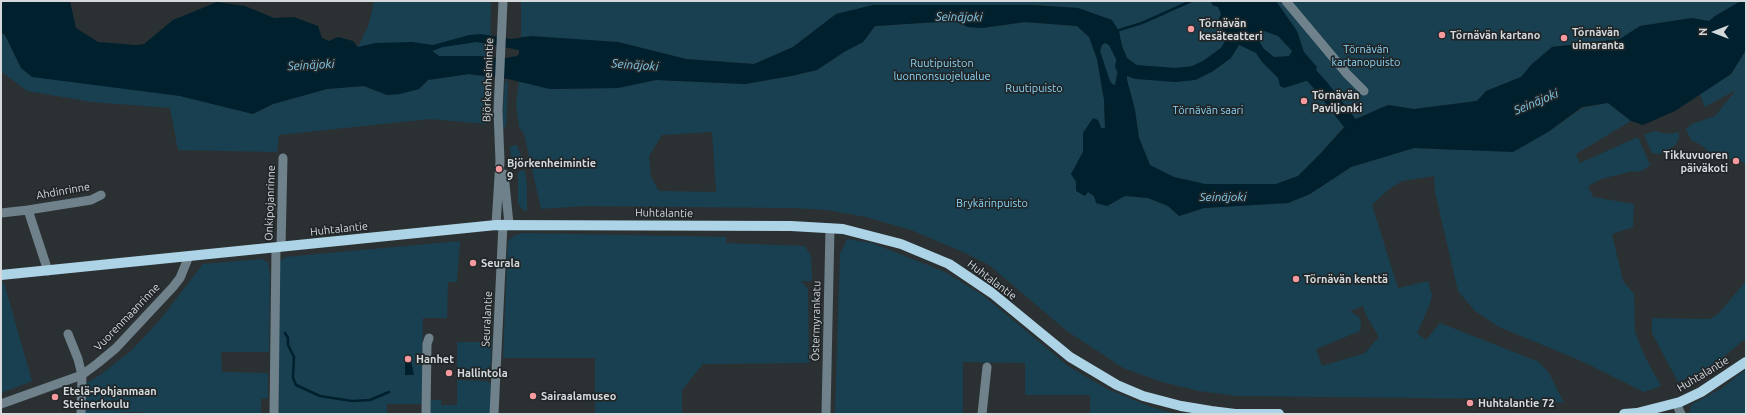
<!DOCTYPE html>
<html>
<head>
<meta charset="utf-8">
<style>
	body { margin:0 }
	#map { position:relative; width:1747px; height:415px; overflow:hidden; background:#2b3133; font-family:Ubuntu,sans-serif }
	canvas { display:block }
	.frame { position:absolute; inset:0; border:2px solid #d5d9db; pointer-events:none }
	.north { position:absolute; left:1695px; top:12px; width:40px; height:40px; -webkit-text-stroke:3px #212729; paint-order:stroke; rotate:270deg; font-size:11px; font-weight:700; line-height:16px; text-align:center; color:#d5d9db }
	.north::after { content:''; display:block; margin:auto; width:14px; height:18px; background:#d5d9db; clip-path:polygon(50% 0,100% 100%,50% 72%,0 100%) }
</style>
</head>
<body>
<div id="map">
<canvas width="1747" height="415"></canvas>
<div class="frame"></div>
<div class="north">N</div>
</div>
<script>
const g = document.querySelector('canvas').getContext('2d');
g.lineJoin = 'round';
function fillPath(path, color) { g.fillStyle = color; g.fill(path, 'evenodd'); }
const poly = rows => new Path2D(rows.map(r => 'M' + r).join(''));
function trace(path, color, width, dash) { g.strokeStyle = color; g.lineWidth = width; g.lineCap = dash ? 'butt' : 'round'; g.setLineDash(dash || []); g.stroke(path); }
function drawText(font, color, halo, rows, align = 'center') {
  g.font = font + ' Ubuntu,sans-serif'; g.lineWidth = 3.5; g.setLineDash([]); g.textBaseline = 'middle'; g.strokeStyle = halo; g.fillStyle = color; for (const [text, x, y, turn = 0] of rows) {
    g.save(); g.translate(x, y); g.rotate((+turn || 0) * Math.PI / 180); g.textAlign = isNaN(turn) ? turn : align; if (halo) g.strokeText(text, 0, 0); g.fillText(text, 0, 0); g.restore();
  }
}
fillPath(poly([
	[374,1,491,1,490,57,485,56,439,56,432,51,358,47,369,24],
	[521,1,1741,1,1715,16,1709,21,1692,18,1640,26,1620,39,1552,47,1532,64,1521,77,1486,91,1477,101,1414,109,1388,105,1348,122,1321,153,1298,176,1276,184,1239,185,1204,184,1174,177,1150,165,1139,138,1135,110,1127,80,1127,75,1134,64,1127,58,1112,20,1078,8,1034,5,873,5,836,14,793,47,754,64,686,59,618,42,521,37],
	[954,21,968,27,982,28,1025,22,1077,26,1089,37,1097,59,1104,100,1105,128,1101,128,1098,120,1083,133,1083,152,1071,174,1088,192,1107,206,1125,196,1148,198,1168,206,1180,216,1204,208,1288,203,1310,194,1351,167,1414,148,1454,150,1548,132,1582,108,1608,103,1631,121,1576,154,1580,163,1638,137,1650,165,1642,171,1629,172,1601,179,1588,186,1593,197,1634,204,1633,227,1612,234,1623,281,1634,294,1635,332,1645,357,1661,386,1644,392,1579,360,1499,327,1475,311,1458,291,1435,192,1434,176,1402,181,1388,190,1372,205,1398,288,1428,281,1432,295,1430,304,1417,333,1426,340,1440,323,1539,362,1549,373,1564,403,1517,399,1238,396,1199,391,1162,382,1123,368,1067,331,989,265,963,252,911,230,866,217,827,210,793,208,584,206,541,209,524,134,519,127,516,104,519,81,550,89,618,88,656,80,745,84,791,76,817,70,844,52,863,42,875,26],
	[712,132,716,192,659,191,651,177,649,156,662,135],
	[1363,306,1366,315,1379,337,1365,353,1322,366,1316,349,1360,331,1361,322,1359,317,1350,311],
	[1,33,5,35,21,68,180,96,253,114,273,104,327,89,364,86,387,95,419,89,428,80,469,74,488,77,486,124,430,119,279,135,277,152,178,150,170,108,92,102,27,91,1,71],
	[1105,43,1109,44,1116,59,1118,70,1115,85,1112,84,1106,72,1100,51,1102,45],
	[1746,50,1746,163,1723,157,1715,157,1701,145,1691,140,1686,129,1692,124,1715,116,1736,90,1705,107,1700,94,1731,74],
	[505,81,508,81,506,127,502,127],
	[1654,131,1668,134,1679,132,1679,139,1675,145,1662,154,1652,153,1644,135],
	[515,145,517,145,524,163,512,165,510,147],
	[525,170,527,185,527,211,522,209,518,203,518,174,520,171],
	[522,233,726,237,726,243,805,246,811,256,812,281,801,281,808,289,809,363,703,364,682,390,682,414,595,414,595,358,503,358,508,241,514,236],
	[847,239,872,243,945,272,984,296,1068,366,1107,389,1151,407,1176,414,1090,414,1090,395,1025,395,1025,363,963,362,963,414,835,414,840,254],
	[460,241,457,282,448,282,447,318,423,318,422,404,387,404,387,414,279,414,279,262,285,257],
	[261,259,268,262,270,276,269,352,221,352,222,372,268,373,268,398,261,399,261,414,145,414,143,412,122,412,119,414,82,414,83,385,100,375,131,351,159,321,203,264],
	[1746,281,1746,338,1719,361,1699,373,1678,382,1652,333,1652,318,1710,319,1719,313],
	[1,283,4,283,32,381,1,393],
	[487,336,492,336,491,363,489,370,484,372,457,371,457,342,486,342],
	[1746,369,1746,414,1689,414,1691,405,1722,388],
	[457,380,488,381,491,385,490,414,430,414,430,400,441,400,441,405,457,405]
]), '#184051');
fillPath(poly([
	[1,1,70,1,76,28,98,42,136,45,144,44,173,20,217,2,245,6,274,18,294,17,318,26,322,38,329,41,338,37,353,41,358,47,375,43,412,42,433,45,469,35,481,34,511,39,531,36,618,42,686,59,754,64,793,47,836,14,873,5,1034,5,1078,8,1112,20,1119,31,1122,46,1127,58,1135,64,1133,71,1127,75,1127,80,1135,110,1139,138,1150,165,1174,177,1205,184,1276,184,1298,176,1321,153,1349,122,1388,105,1414,109,1477,101,1486,91,1521,77,1532,64,1552,47,1620,39,1640,26,1692,18,1709,21,1715,16,1741,1,1746,1,1746,50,1731,74,1675,111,1643,125,1631,121,1608,103,1582,107,1548,132,1513,152,1414,148,1351,167,1310,194,1288,203,1204,208,1179,216,1168,206,1148,198,1125,196,1107,206,1096,203,1094,196,1088,192,1085,196,1076,191,1076,182,1071,174,1083,152,1083,133,1093,118,1098,120,1101,128,1105,128,1104,100,1097,59,1089,37,1077,26,1025,22,982,28,968,27,954,21,875,26,863,42,844,52,817,70,791,76,745,84,656,80,618,88,550,89,508,79,469,74,428,80,419,89,400,94,387,95,364,86,327,89,273,104,253,114,180,96,32,77,21,68,5,35,1,33],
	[477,42,519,50,519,54,517,56,501,59,485,56,439,56,432,51,443,47],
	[1105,43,1109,45,1116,59,1118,70,1115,85,1112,84,1110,81,1100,51,1102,45],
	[1211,1,1276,1,1297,31,1304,52,1317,67,1313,77,1306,81,1284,88,1280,86,1278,78,1262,62,1256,53,1233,42,1225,35,1218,21,1221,14,1218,7,1212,5],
	[1264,31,1278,36,1292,51,1289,56,1274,57,1264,49,1258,39,1259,33],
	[405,360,411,360,414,375,405,375]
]), '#00202e');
trace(poly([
	[1116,31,1142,23,1191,1],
	[285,333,288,338,288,345,294,357,293,378,296,385,320,396,352,401,370,400,389,392]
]), '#00202e', 2.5);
trace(poly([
	[1301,64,1322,87,1349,122],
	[1122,66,1136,72,1176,75,1194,73,1208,66,1226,53,1238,33,1245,29]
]), '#00202e', 14);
trace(poly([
	[1286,1,1347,74,1364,91],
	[504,174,509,224],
	[28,210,91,200,101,195],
	[1,213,28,210,48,271],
	[496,225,500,161,498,111,503,1],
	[281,247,283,158],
	[68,334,78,359,82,375,81,414],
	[1676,403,1681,414],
	[1,404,82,375,98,363,116,348,173,287,180,278,189,256],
	[274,414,276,248],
	[426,414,427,344,429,338],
	[494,414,503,224],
	[826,414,830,228],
	[982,414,987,367]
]), '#6f818a', 9);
trace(poly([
	[1,275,496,225,791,226,843,229,901,244,949,264,992,293,1070,357,1117,385,1143,396,1181,406,1211,411,1235,414,1279,414],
	[1624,414,1637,413,1680,402,1701,392,1746,362]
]), '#add3e6', 10);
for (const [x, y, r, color] of [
	[1191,29,4,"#f59b9f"],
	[1442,35,4,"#f59b9f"],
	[1564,38,4,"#f59b9f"],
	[1304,101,4,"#f59b9f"],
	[1736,161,4,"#f59b9f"],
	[499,169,4,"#f59b9f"],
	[473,263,4,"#f59b9f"],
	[1296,279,4,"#f59b9f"],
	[408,359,4,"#f59b9f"],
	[449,373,4,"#f59b9f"],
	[533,396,4,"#f59b9f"],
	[55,397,4,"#f59b9f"],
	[1470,403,4,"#f59b9f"]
]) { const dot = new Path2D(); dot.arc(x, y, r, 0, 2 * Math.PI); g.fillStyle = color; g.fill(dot); trace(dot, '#212729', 1.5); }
drawText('bold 11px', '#d5d9db', '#212729', [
	["Törnävän",1199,23],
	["kesäteatteri",1199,36],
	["Törnävän",1572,32],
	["uimaranta",1572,45],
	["Törnävän kartano",1450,35],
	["Törnävän",1312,95],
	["Paviljonki",1312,108],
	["Tikkuvuoren",1728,155,"right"],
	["päiväkoti",1728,168,"right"],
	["Björkenheimintie",507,163],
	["9",507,176],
	["Seurala",481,263],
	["Törnävän kenttä",1304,279],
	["Hanhet",416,359],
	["Hallintola",457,373],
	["Etelä-Pohjanmaan",63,391],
	["Steinerkoulu",63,404],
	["Sairaalamuseo",541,396],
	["Huhtalantie 72",1478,403]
], 'left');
drawText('11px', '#8bd4f6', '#212729', [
	["Törnävän",1366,49],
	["kartanopuisto",1366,62],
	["Ruutipuiston",942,63],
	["luonnonsuojelualue",942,76],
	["Ruutipuisto",1034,88],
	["Törnävän saari",1208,110],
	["Brykärinpuisto",992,203]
]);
drawText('11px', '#d5d9db', '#212729', [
	["Björkenheimintie",488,80,-88],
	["Ahdinrinne",63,191,-10],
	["Onkipojanrinne",270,203,-88],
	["Huhtalantie",664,213,1],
	["Huhtalantie",339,229,-6],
	["Huhtalantie",992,280,37],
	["Vuorenmaanrinne",127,317,-46],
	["Seuralantie",487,319,-87],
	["Östermyrankatu",816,321,-89],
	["Huhtalantie",1703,374,-31]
]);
drawText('italic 12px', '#81caeb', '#212729', [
	["Seinäjoki",959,17,1],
	["Seinäjoki",311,65,-3],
	["Seinäjoki",635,65,4],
	["Seinäjoki",1536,102,-23],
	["Seinäjoki",1223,197]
]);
</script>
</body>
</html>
